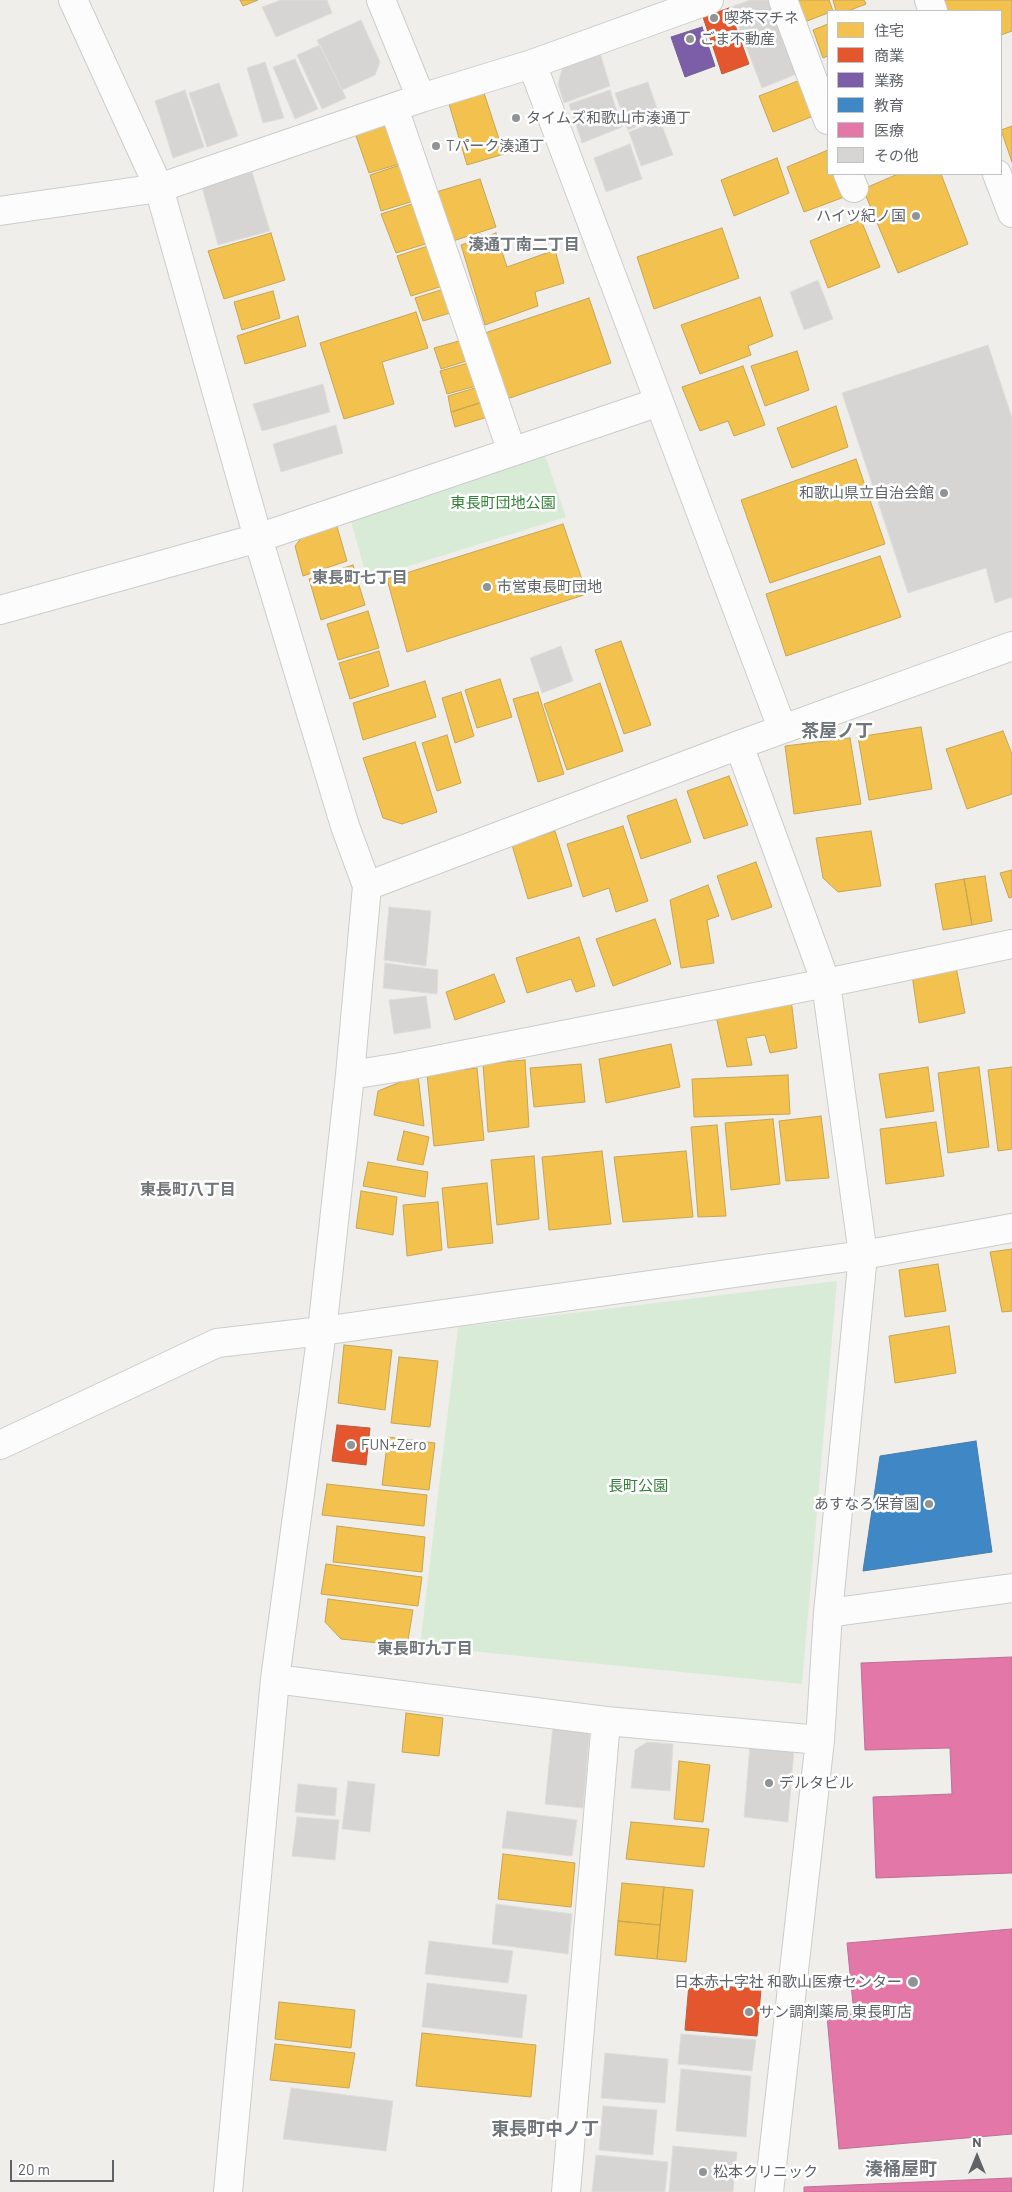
<!DOCTYPE html>
<html>
<head>
<meta charset="utf-8">
<style>
	body { margin:0 }
	#map { position:relative; width:1012px; height:2192px; overflow:hidden; background:#efeeea; font-family:Barlow,"Noto Sans JP",sans-serif }
	canvas { display:block }
	.legend { position:absolute; left:827px; top:10px; width:175px; height:165px; box-sizing:border-box; background:#fff; border:1px solid #bfc1c3; margin:0; padding:6px 9px; list-style:none; font-size:15px; color:#5f6368 }
	.legend li { display:flex; align-items:center; gap:10px; height:25px }
	.legend b { width:25px; border:1px solid #bfc1c3 }
	.north { position:absolute; left:952px; top:2132px; width:50px; height:50px; -webkit-text-stroke:4px #fff; paint-order:stroke; rotate:0deg; font-size:14px; font-weight:700; line-height:20px; text-align:center; color:#5f6368 }
	.north::after { content:''; display:block; margin:auto; width:18px; height:22px; background:#5f6368; clip-path:polygon(50% 0,100% 100%,50% 72%,0 100%) }
	.scale { position:absolute; left:10px; top:2160px; width:104px; height:22px; box-sizing:border-box; border:2px solid #5f6368; border-top:0; padding-left:6px; font-size:15px; line-height:18px; white-space:nowrap; color:#5f6368; -webkit-text-stroke:4px #fff; paint-order:stroke }
</style>
</head>
<body>
<div id="map">
<canvas width="1012" height="2192"></canvas>
<ul class="legend">
<li><b style="height:14px;background:#f2c14e"></b>住宅</li>
<li><b style="height:14px;background:#e4572e"></b>商業</li>
<li><b style="height:14px;background:#7b5ea7"></b>業務</li>
<li><b style="height:14px;background:#3f88c5"></b>教育</li>
<li><b style="height:14px;background:#e377a8"></b>医療</li>
<li><b style="height:14px;background:#d6d5d3"></b>その他</li>
</ul>
<div class="north">N</div>
<div class="scale">20 m</div>
</div>
<script>
const g = document.querySelector('canvas').getContext('2d');
g.lineJoin = 'round';
function fillPath(path, color) { g.fillStyle = color; g.fill(path, 'evenodd'); }
const poly = rows => new Path2D(rows.map(r => 'M' + r).join(''));
function trace(path, color, width, dash) { g.strokeStyle = color; g.lineWidth = width; g.lineCap = dash ? 'butt' : 'round'; g.setLineDash(dash || []); g.stroke(path); }
function drawText(font, color, halo, rows, align = 'center') {
  g.font = font + ' Barlow,"Noto Sans JP",sans-serif'; g.lineWidth = 5; g.setLineDash([]); g.textBaseline = 'middle'; g.strokeStyle = halo; g.fillStyle = color; for (const [text, x, y, turn = 0] of rows) {
    g.save(); g.translate(x, y); g.rotate((+turn || 0) * Math.PI / 180); g.textAlign = isNaN(turn) ? turn : align; if (halo) g.strokeText(text, 0, 0); g.fillText(text, 0, 0); g.restore();
  }
}
fillPath(poly([
	[545,455,566,517,367,579,350,517],
	[837,1281,802,1684,420,1646,458,1327]
]), '#d8ebd6');
const homes = poly([
	[240,0,258,0,243,6,240,0],
	[793,0,829,0,833,11,802,23,793,0],
	[833,0,864,0,866,4,848,11,836,11,833,0],
	[940,0,1012,0,1012,31,1001,35,1001,11,944,11,940,0],
	[828,24,828,56,823,58,813,30,828,24],
	[803,79,816,115,773,132,759,96,803,79],
	[484,93,504,154,467,165,449,104,484,93],
	[392,121,406,162,369,173,355,133,392,121],
	[1012,126,1012,162,1001,130,1012,126],
	[828,150,828,174,837,174,847,196,804,212,787,167,828,150],
	[777,158,789,193,734,216,721,180,777,158],
	[406,163,417,200,381,211,370,175,406,163],
	[898,174,941,174,968,244,898,273,863,189,898,174],
	[480,179,496,227,453,241,436,192,480,179],
	[418,202,432,242,396,253,381,214,418,202],
	[861,220,880,267,828,288,810,241,861,220],
	[722,228,739,278,654,309,637,257,722,228],
	[271,233,285,280,224,299,208,251,271,233],
	[496,233,507,267,555,250,564,283,535,292,538,306,485,325,461,245,496,233],
	[434,244,449,284,411,296,397,256,434,244],
	[450,287,457,311,423,321,415,298,450,287],
	[273,291,280,318,242,330,234,302,273,291],
	[760,297,773,336,748,346,751,355,700,374,681,325,760,297],
	[589,298,611,363,507,399,485,333,589,298],
	[416,312,428,348,382,362,394,404,344,419,320,343,416,312],
	[298,316,306,346,245,364,237,336,298,316],
	[466,339,473,359,441,369,434,348,466,339],
	[797,351,809,390,765,406,751,366,797,351],
	[472,362,480,385,447,394,440,371,472,362],
	[743,366,765,425,734,436,728,421,700,431,682,387,743,366],
	[482,386,486,401,451,412,448,396,482,386],
	[486,401,491,416,455,427,451,412,486,401],
	[836,406,848,447,792,468,777,428,836,406],
	[856,459,885,544,770,583,741,500,856,459],
	[336,523,347,561,303,576,295,546,306,532,336,523],
	[563,524,587,594,407,652,387,579,563,524],
	[880,556,901,617,786,656,766,594,880,556],
	[353,565,365,605,321,620,309,579,353,565],
	[368,611,379,648,338,660,327,624,368,611],
	[621,641,651,725,624,734,595,650,621,641],
	[379,651,389,686,350,699,339,663,379,651],
	[500,679,512,717,477,728,465,690,500,679],
	[425,681,436,717,363,740,353,703,425,681],
	[600,683,623,751,567,770,544,704,600,683],
	[461,692,474,736,455,743,442,698,461,692],
	[538,692,564,774,538,782,513,699,538,692],
	[921,727,932,789,869,800,858,737,921,727],
	[1003,731,1012,754,1012,794,967,809,946,749,1003,731],
	[447,735,461,783,437,791,422,743,447,735],
	[850,738,861,804,794,814,785,746,850,738],
	[415,742,437,812,402,824,383,818,363,758,415,742],
	[729,776,748,825,704,839,687,791,729,776],
	[676,799,691,842,641,859,627,816,676,799],
	[623,826,648,901,616,912,609,888,583,897,567,844,623,826],
	[555,831,572,886,528,899,512,845,555,831],
	[871,831,881,886,838,892,823,878,816,838,871,831],
	[756,862,772,907,732,920,717,876,756,862],
	[1012,870,1012,897,1009,898,1000,873,1012,870],
	[985,876,992,921,972,925,964,879,985,876],
	[964,879,972,925,943,930,935,884,964,879],
	[708,885,719,916,707,920,714,963,681,968,670,900,708,885],
	[655,919,671,964,613,986,596,939,655,919],
	[579,937,595,986,576,992,571,979,527,993,516,958,579,937],
	[956,967,965,1013,919,1023,912,975,956,967],
	[494,974,505,1002,455,1020,446,992,494,974],
	[791,999,797,1048,770,1053,765,1035,746,1038,752,1065,727,1067,716,1016,791,999],
	[671,1044,680,1087,606,1103,599,1059,671,1044],
	[525,1060,529,1127,488,1132,483,1064,525,1060],
	[581,1064,585,1102,534,1107,530,1068,581,1064],
	[928,1067,934,1111,886,1118,879,1074,928,1067],
	[979,1067,989,1147,948,1153,938,1073,979,1067],
	[1012,1067,1012,1149,998,1151,988,1070,1012,1067],
	[477,1068,484,1140,434,1146,427,1074,477,1068],
	[418,1075,424,1126,374,1115,378,1091,418,1075],
	[788,1075,790,1114,694,1117,692,1079,788,1075],
	[821,1116,829,1178,786,1181,779,1121,821,1116],
	[773,1119,780,1184,731,1190,725,1123,773,1119],
	[936,1122,944,1176,886,1184,880,1129,936,1122],
	[717,1125,726,1216,698,1217,691,1127,717,1125],
	[404,1131,429,1137,423,1165,397,1160,404,1131],
	[602,1151,611,1224,549,1230,542,1157,602,1151],
	[686,1151,693,1217,623,1222,614,1157,686,1151],
	[534,1156,539,1219,497,1225,491,1160,534,1156],
	[368,1162,428,1172,425,1197,363,1186,368,1162],
	[487,1183,493,1243,448,1248,442,1188,487,1183],
	[361,1191,397,1197,393,1235,356,1228,361,1191],
	[438,1202,442,1250,407,1256,403,1205,438,1202],
	[1012,1249,1012,1311,1002,1312,990,1252,1012,1249],
	[938,1264,946,1311,905,1317,899,1270,938,1264],
	[949,1326,956,1373,895,1383,889,1336,949,1326],
	[344,1345,392,1350,385,1410,338,1403,344,1345],
	[399,1357,438,1361,430,1427,391,1423,399,1357],
	[388,1437,435,1443,429,1490,382,1485,388,1437],
	[327,1484,427,1495,424,1526,322,1515,327,1484],
	[337,1526,425,1537,422,1572,333,1562,337,1526],
	[326,1564,422,1577,418,1606,321,1594,326,1564],
	[328,1599,413,1610,407,1646,341,1639,325,1622,328,1599],
	[406,1713,443,1718,439,1756,402,1752,406,1713],
	[679,1761,710,1765,703,1822,674,1819,679,1761],
	[631,1822,709,1829,704,1867,626,1859,631,1822],
	[503,1854,575,1863,571,1907,498,1899,503,1854],
	[622,1883,664,1887,660,1925,618,1921,622,1883],
	[664,1887,693,1890,686,1962,657,1959,664,1887],
	[618,1921,660,1925,657,1959,615,1955,618,1921],
	[279,2002,355,2010,351,2048,275,2039,279,2002],
	[422,2033,536,2045,531,2097,416,2086,422,2033],
	[275,2044,355,2053,349,2088,270,2080,275,2044]
]);
fillPath(homes, '#f2c14e');
trace(homes, '#c6a556', 1);
const shops = poly([
	[729,8,749,64,722,74,703,17,729,8],
	[337,1425,370,1428,366,1465,332,1461,337,1425],
	[689,1984,761,1989,757,2036,685,2030,689,1984]
]);
fillPath(shops, '#e4572e');
trace(shops, '#bc5b3f', 1);
const offices = poly([
	[702,27,715,66,685,77,671,37,702,27]
]);
fillPath(offices, '#7b5ea7');
trace(offices, '#736094', 1);
const schools = poly([
	[976,1441,992,1552,863,1571,880,1456,976,1441]
]);
fillPath(schools, '#3f88c5');
trace(schools, '#497da9', 1);
const health = poly([
	[1012,1657,1012,1873,876,1878,873,1797,952,1794,950,1748,865,1750,861,1663,1012,1657],
	[1012,1929,1012,2134,839,2149,827,2016,854,2014,847,1943,1012,1929],
	[1012,2178,1012,2192,804,2192,804,2187,1012,2178]
]);
fillPath(health, '#e377a8');
trace(health, '#bb7195', 1);
const building = poly([
	[281,0,327,0,332,13,276,37,262,7,281,0],
	[750,0,770,0,799,73,762,88,731,7,750,0],
	[361,20,380,62,375,75,342,90,317,40,361,20],
	[320,45,346,98,322,109,297,55,320,45],
	[600,53,610,86,564,103,558,84,563,65,600,53],
	[295,59,318,109,295,119,273,67,295,59],
	[265,62,284,118,263,123,247,68,265,62],
	[648,82,660,117,628,130,615,93,648,82],
	[219,83,238,136,207,147,189,93,219,83],
	[185,90,204,147,173,158,155,101,185,90],
	[610,90,622,127,582,143,569,104,610,90],
	[660,120,673,155,641,166,629,132,660,120],
	[630,144,642,179,606,192,594,158,630,144],
	[252,172,270,231,218,245,202,187,252,172],
	[818,280,833,319,804,330,790,292,818,280],
	[988,345,1012,418,1012,597,995,603,986,568,908,593,842,393,988,345],
	[323,384,330,412,262,431,253,404,323,384],
	[336,425,343,453,281,472,273,444,336,425],
	[561,646,573,681,542,693,530,658,561,646],
	[389,907,431,911,426,966,384,960,389,907],
	[385,963,438,970,437,994,383,988,385,963],
	[426,996,431,1028,394,1034,389,1000,426,996],
	[553,1725,590,1729,583,1808,545,1804,553,1725],
	[647,1742,673,1744,670,1791,631,1788,635,1750,647,1742],
	[750,1745,794,1749,788,1822,744,1817,750,1745],
	[348,1781,375,1784,370,1832,342,1829,348,1781],
	[298,1784,337,1788,335,1816,295,1812,298,1784],
	[507,1811,577,1820,572,1856,502,1848,507,1811],
	[297,1817,339,1820,335,1860,292,1856,297,1817],
	[496,1904,572,1914,568,1954,492,1944,496,1904],
	[429,1941,513,1951,508,1983,425,1974,429,1941],
	[427,1983,527,1995,522,2038,422,2027,427,1983],
	[681,2034,756,2040,752,2071,678,2064,681,2034],
	[605,2053,668,2059,665,2103,601,2098,605,2053],
	[681,2069,751,2076,746,2137,676,2131,681,2069],
	[291,2088,393,2101,386,2151,283,2139,291,2088],
	[603,2106,657,2110,653,2155,599,2150,603,2106],
	[673,2146,737,2152,733,2192,669,2192,673,2146],
	[596,2155,668,2162,665,2192,592,2192,596,2155]
]);
fillPath(building, '#d6d5d3');
trace(building, '#deddd9', 1);
const minor = poly([
	[73,0,159,188,258,538,345,826,367,886,350,1075,322,1331,275,1679,228,2192],
	[381,0,421,98],
	[783,0,828,120],
	[929,0,933,11],
	[532,64,782,728],
	[394,108,512,452],
	[848,174,854,188],
	[997,174,1012,213],
	[0,211,159,188,421,98,532,64,709,0],
	[0,610,258,538,659,402],
	[739,745,826,983,863,1255,828,1613,820,1740,769,2192],
	[367,886,739,745,1012,646],
	[350,1075,401,1067,826,983,1012,944],
	[0,1445,217,1343,322,1331,863,1255,1012,1228],
	[828,1613,1012,1588],
	[275,1679,606,1721,820,1740],
	[566,2192,606,1721]
]);
trace(minor, '#cbcccc', 30);
trace(minor, '#fdfcfc', 28);
for (const [x, y, r, color] of [
	[714,18,5,"#919496"],
	[690,39,5,"#919496"],
	[516,118,5,"#919496"],
	[436,146,5,"#919496"],
	[916,216,5,"#919496"],
	[944,493,5,"#919496"],
	[487,587,5,"#919496"],
	[351,1445,5,"#919496"],
	[929,1504,5,"#919496"],
	[769,1783,5,"#919496"],
	[913,1982,6,"#919496"],
	[749,2012,5,"#919496"],
	[703,2172,5,"#919496"]
]) { const dot = new Path2D(); dot.arc(x, y, r, 0, 2 * Math.PI); g.fillStyle = color; g.fill(dot); trace(dot, '#fff', 2); }
drawText('15px', '#5f6368', '#fff', [
	["喫茶マチネ",724,18],
	["ごま不動産",700,39],
	["タイムズ和歌山市湊通丁",526,118],
	["Tパーク湊通丁",446,146],
	["ハイツ紀ノ国",906,216,"right"],
	["和歌山県立自治会館",934,493,"right"],
	["市営東長町団地",497,587],
	["FUN+Zero",361,1445],
	["あすなろ保育園",919,1504,"right"],
	["デルタビル",779,1783],
	["日本赤十字社 和歌山医療センター",902,1982,"right"],
	["サン調剤薬局 東長町店",759,2012],
	["松本クリニック",713,2172]
], 'left');
drawText('15px', '#348238', '#fff', [
	["東長町団地公園",503,503],
	["長町公園",638,1486]
]);
drawText('bold 16px', '#70757a', '#fff', [
	["湊通丁南二丁目",524,245],
	["東長町七丁目",360,578],
	["東長町八丁目",188,1190],
	["東長町九丁目",425,1649]
]);
drawText('bold 18px', '#70757a', '#fff', [
	["茶屋ノ丁",837,731],
	["東長町中ノ丁",545,2129],
	["湊桶屋町",901,2169]
]);
</script>
</body>
</html>
